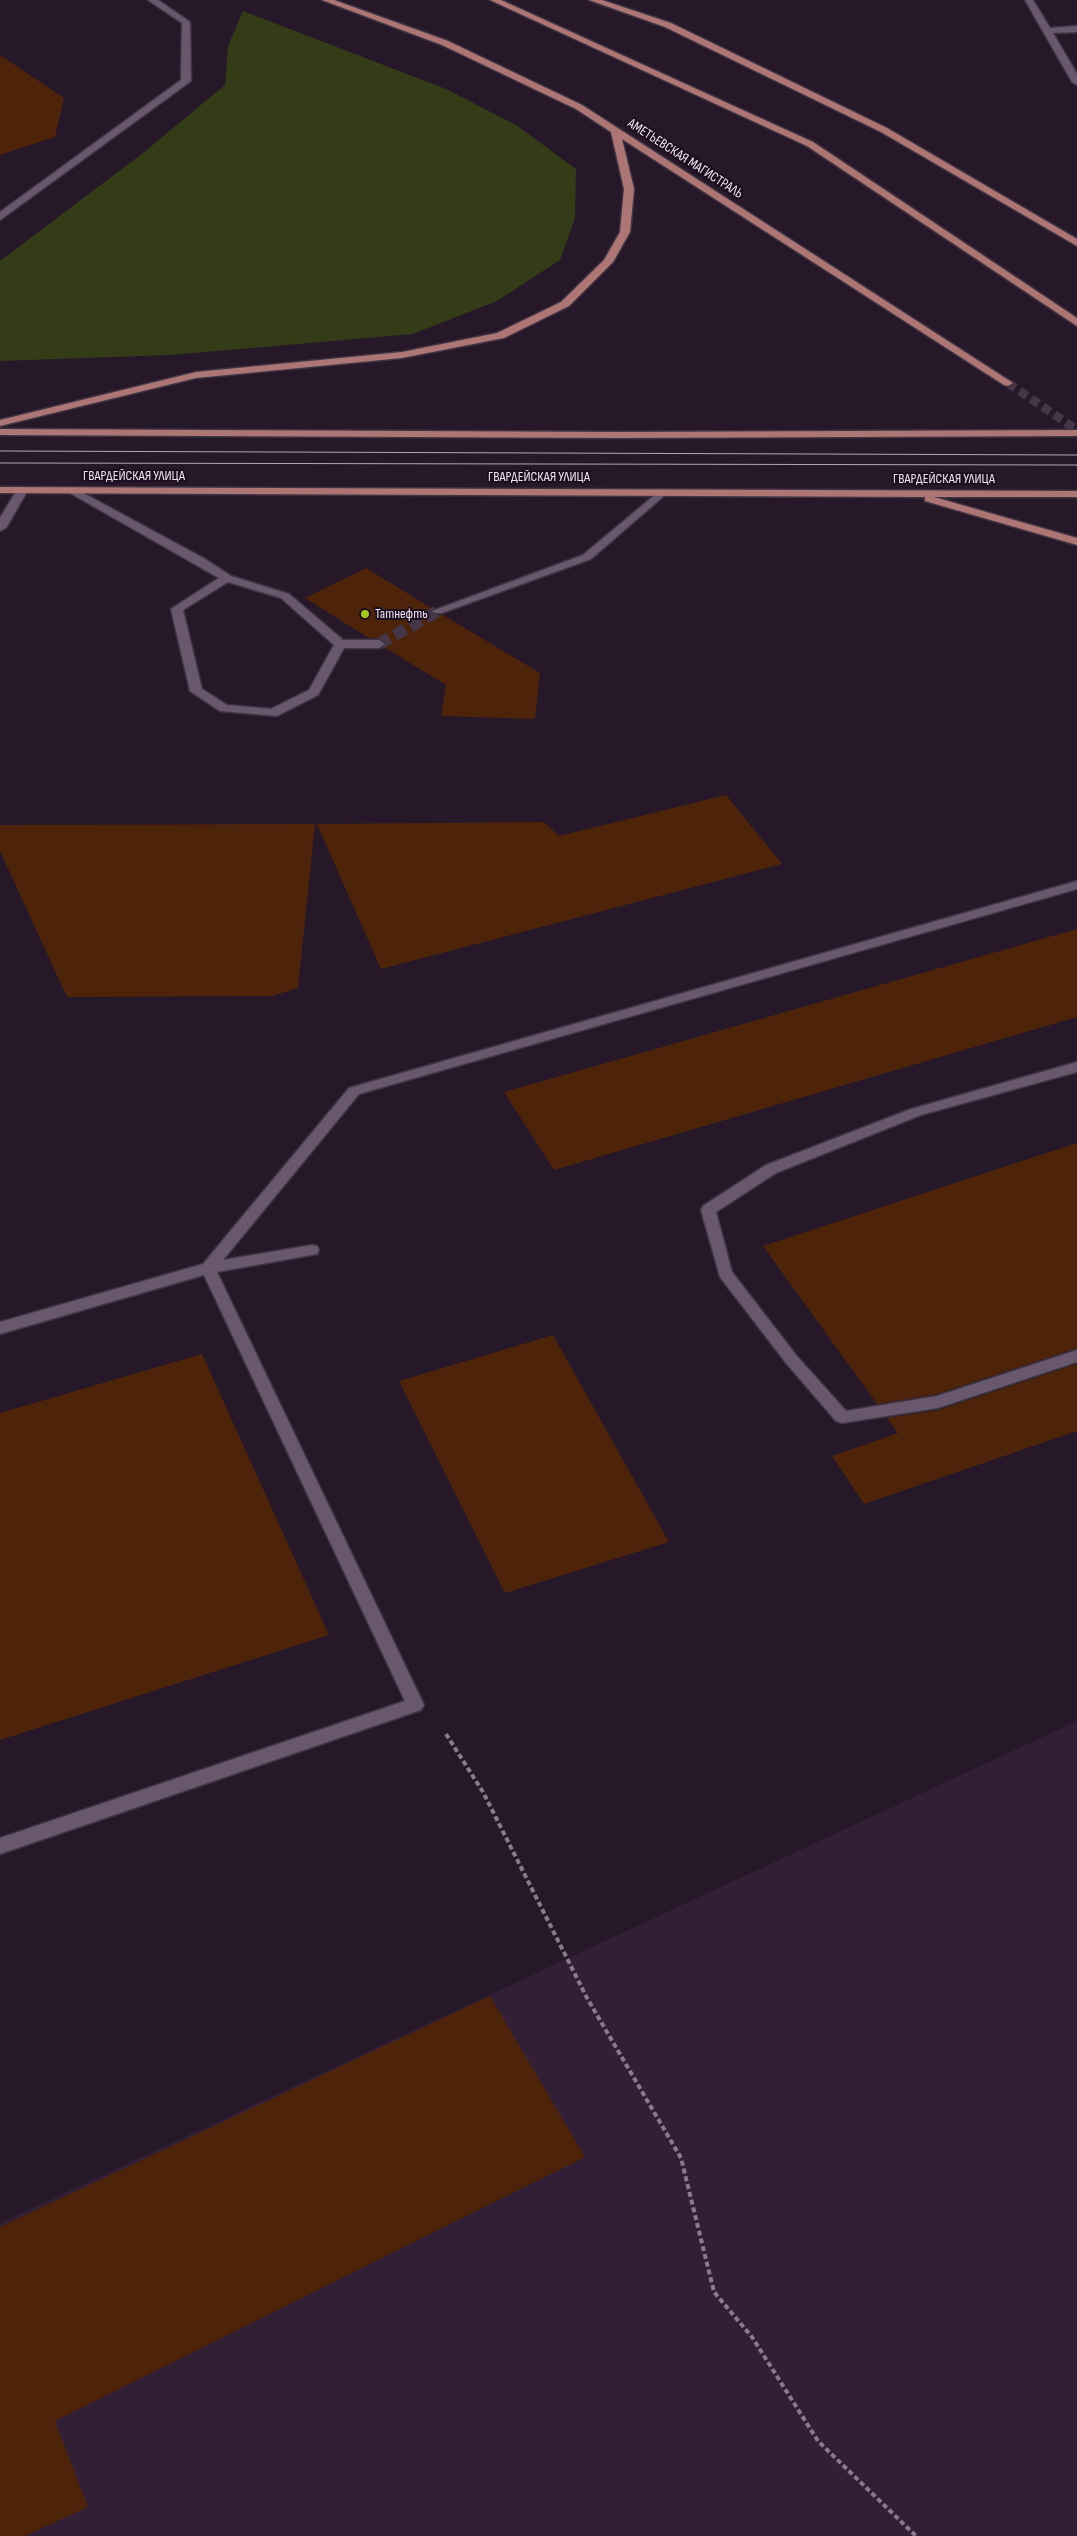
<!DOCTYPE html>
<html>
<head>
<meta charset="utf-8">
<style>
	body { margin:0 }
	canvas { display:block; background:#261729 }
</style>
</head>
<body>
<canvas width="1077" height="2536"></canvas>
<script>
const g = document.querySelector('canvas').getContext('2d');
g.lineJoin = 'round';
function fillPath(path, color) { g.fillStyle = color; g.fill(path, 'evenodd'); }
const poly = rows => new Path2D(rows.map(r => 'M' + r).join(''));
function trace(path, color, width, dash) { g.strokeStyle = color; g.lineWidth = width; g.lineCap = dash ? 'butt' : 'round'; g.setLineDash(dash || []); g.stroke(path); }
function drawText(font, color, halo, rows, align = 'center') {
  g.font = font + ' "Sofia Sans Condensed",sans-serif'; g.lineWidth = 4; g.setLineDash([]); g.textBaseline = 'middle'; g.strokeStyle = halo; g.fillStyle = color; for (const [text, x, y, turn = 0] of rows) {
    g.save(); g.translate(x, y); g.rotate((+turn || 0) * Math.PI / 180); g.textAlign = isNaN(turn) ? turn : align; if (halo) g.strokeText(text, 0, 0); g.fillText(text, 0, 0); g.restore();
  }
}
fillPath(poly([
	[1077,1721,1077,2536,0,2536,0,2223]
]), '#321f36');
fillPath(poly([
	[243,11,446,89,516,125,576,169,575,218,560,260,497,301,413,334,171,355,0,361,0,261,143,153,225,85,228,46]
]), '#333c16');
fillPath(poly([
	[0,55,64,98,55,137,0,155],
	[366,568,433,609,430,611,433,614,443,615,540,673,535,719,441,716,446,685,384,647,387,643,380,638,369,638,305,598],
	[726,795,782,864,381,969,317,824,544,822,559,836],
	[315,824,298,988,272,996,67,997,0,851,0,825],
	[1077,929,1077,1017,554,1170,504,1092],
	[1077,1143,1077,1348,937,1394,877,1404,763,1246],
	[553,1335,669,1542,505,1593,399,1381],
	[202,1354,329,1635,0,1740,0,1413],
	[1077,1364,1077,1431,864,1504,832,1456,898,1433,887,1418,939,1410],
	[490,1996,585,2157,55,2421,88,2507,25,2536,0,2536,0,2227]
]), '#4d240a');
trace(poly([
	[379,644,438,611]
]), '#443647', 12, [12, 6]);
trace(poly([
	[1008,383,1077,430]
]), '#443647', 9, [9, 5]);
const minor = poly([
	[148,0,158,0,190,22,191,81,0,220,0,212,181,80,182,23,148,0],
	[1025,0,1033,0,1050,28,1077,26,1077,32,1053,33,1077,74,1077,85,1072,82,1025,0],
	[22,487,28,490,6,528,0,531,0,518,18,488,22,487],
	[74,488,205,559,231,576,289,594,343,640,379,640,385,644,379,648,344,648,318,695,277,716,220,711,190,691,171,609,219,578,70,493,68,491,74,488],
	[228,582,281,598,334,645,309,690,271,709,227,705,202,689,183,610,228,582],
	[662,489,668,492,666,494,591,559,442,613,434,613,432,611,583,555,662,489],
	[1077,881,1077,889,359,1094,223,1260,312,1245,317,1246,319,1250,317,1254,217,1272,424,1705,421,1710,0,1854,0,1838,405,1701,204,1275,0,1334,0,1322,203,1264,349,1088,1077,881],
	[1077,1062,1077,1072,921,1115,776,1173,716,1212,732,1272,796,1355,846,1411,937,1396,1077,1350,1077,1362,938,1408,842,1423,836,1421,786,1363,720,1277,701,1210,703,1206,766,1165,911,1109,1077,1062]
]);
const major = poly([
	[322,0,334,0,448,41,582,105,1013,383,1008,386,1004,385,622,139,634,189,630,232,613,262,569,306,504,338,402,358,196,378,0,426,0,420,196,372,402,352,497,333,561,302,604,260,620,232,624,189,611,132,576,109,442,45,322,0],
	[490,0,501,0,813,142,1077,318,1077,326,807,146,490,0],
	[589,0,602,0,671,23,887,128,1077,239,1077,246,881,132,665,27,589,0],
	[0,429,619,432,1077,430,1077,436,619,438,0,435,0,429],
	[0,487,1077,491,1077,497,934,497,1077,538,1077,545,925,501,925,497,0,493,0,487]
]);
trace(minor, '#3f3442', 3);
trace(major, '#3f3442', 3);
trace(poly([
	[446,1734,483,1792,587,1998,681,2158,714,2292,752,2337,818,2441,916,2536]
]), '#887b8a', 4, [5, 3]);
fillPath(minor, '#69576d');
fillPath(major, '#ad7674');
trace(poly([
	[0,451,1077,455],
	[0,463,1077,465]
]), '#b2a7b5', 1);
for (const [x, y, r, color] of [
	[365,614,5,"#a8c71d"]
]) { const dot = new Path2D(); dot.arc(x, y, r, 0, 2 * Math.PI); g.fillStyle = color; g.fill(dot); trace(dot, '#1c0e1f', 2); }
drawText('14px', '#eee4f0', '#1c0e1f', [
	["АМЕТЬЕВСКАЯ МАГИСТРАЛЬ",685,159,33],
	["ГВАРДЕЙСКАЯ УЛИЦА",134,476],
	["ГВАРДЕЙСКАЯ УЛИЦА",539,477],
	["ГВАРДЕЙСКАЯ УЛИЦА",944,479]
]);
drawText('14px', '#eee4f0', '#1c0e1f', [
	["Татнефть",375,614]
], 'left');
</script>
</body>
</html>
